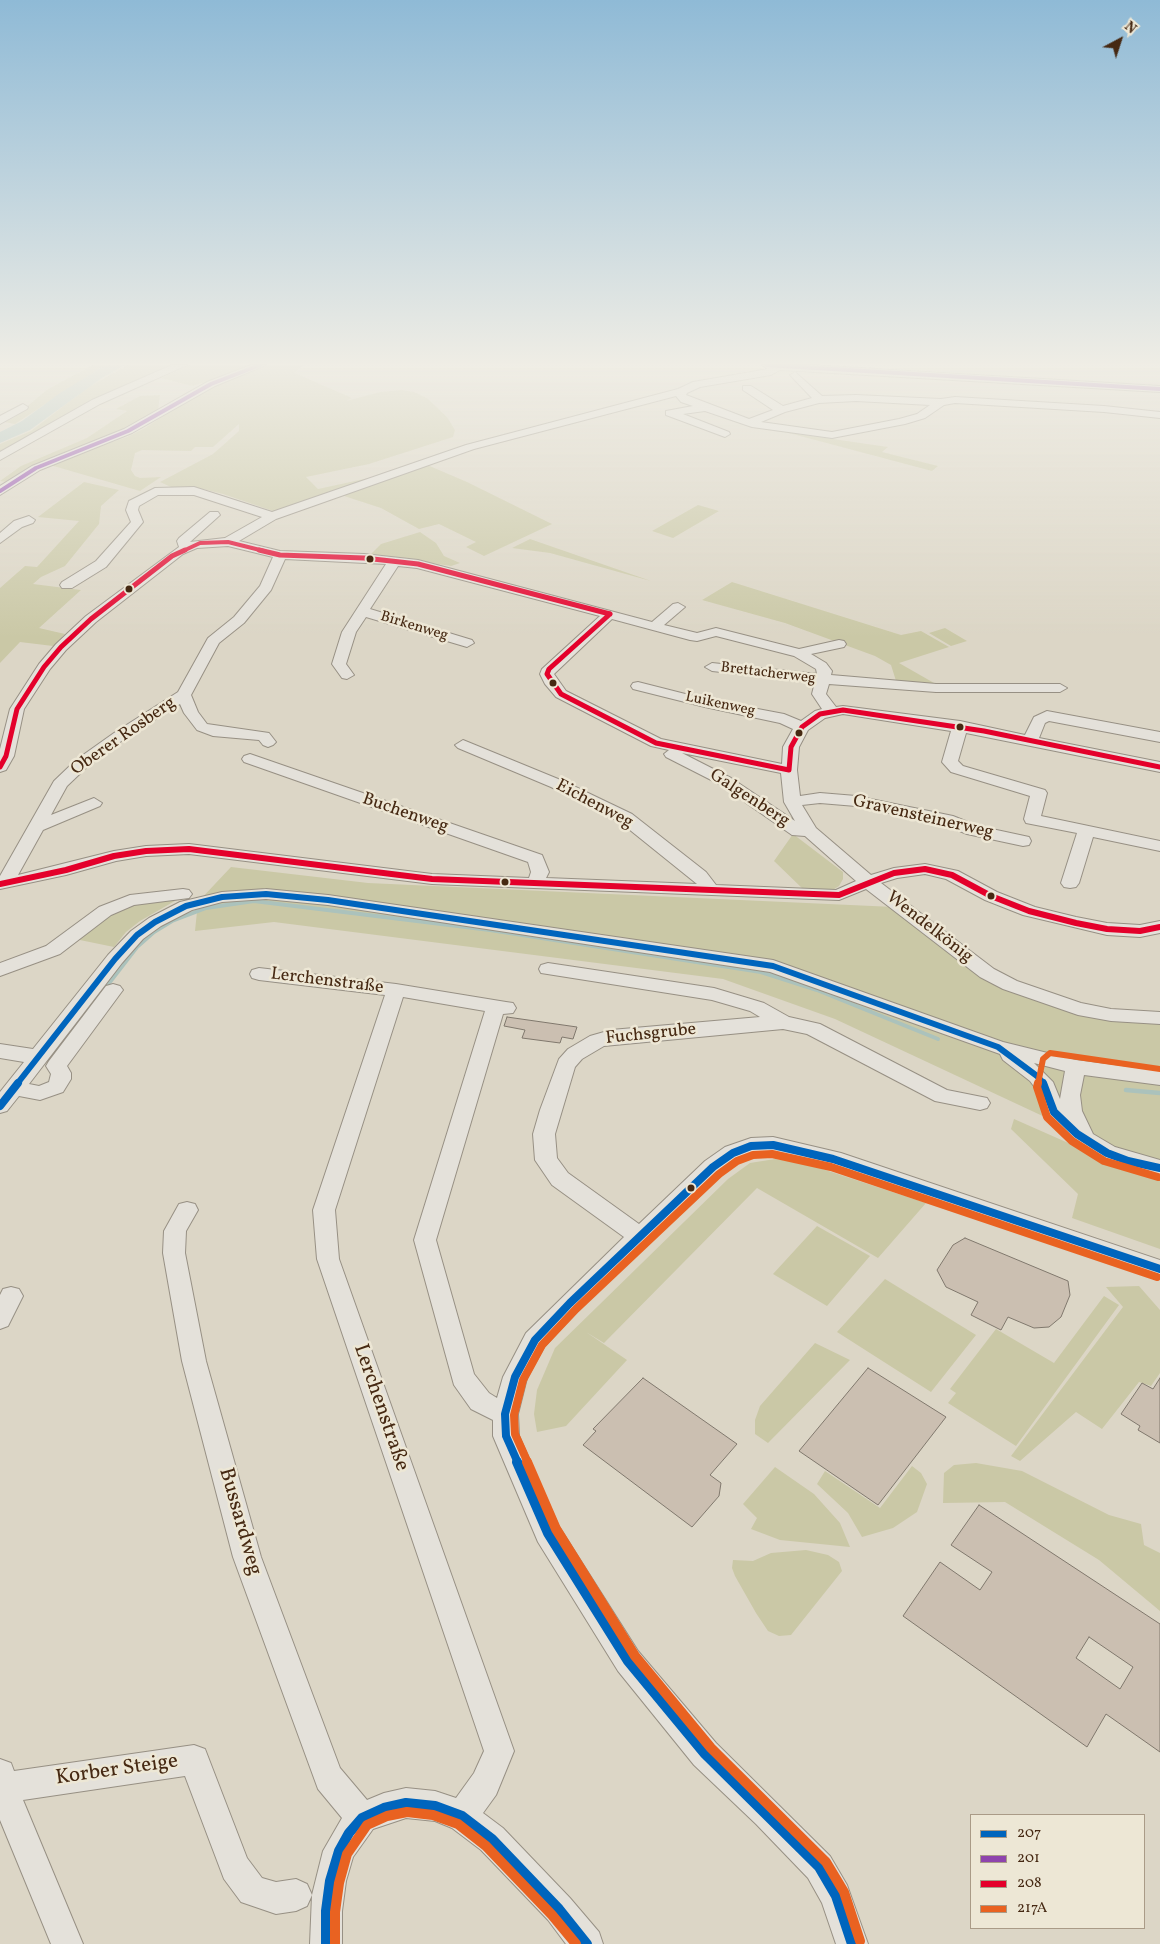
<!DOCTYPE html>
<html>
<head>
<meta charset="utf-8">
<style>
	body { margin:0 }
	#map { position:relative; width:1160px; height:1944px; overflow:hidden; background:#dcd6c6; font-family:Vollkorn,serif }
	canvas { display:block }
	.legend { position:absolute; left:970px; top:1814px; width:175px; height:115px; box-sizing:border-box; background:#ede7d5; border:1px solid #aa9b87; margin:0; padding:6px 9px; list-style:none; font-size:15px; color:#462913 }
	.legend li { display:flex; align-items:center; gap:10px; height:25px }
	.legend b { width:25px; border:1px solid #aa9b87 }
	.north { position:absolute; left:1095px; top:15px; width:50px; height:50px; -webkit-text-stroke:4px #ede7d5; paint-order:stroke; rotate:40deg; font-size:14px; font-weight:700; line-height:20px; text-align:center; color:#462913 }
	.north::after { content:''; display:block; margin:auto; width:18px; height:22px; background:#462913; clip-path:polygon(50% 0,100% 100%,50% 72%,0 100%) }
</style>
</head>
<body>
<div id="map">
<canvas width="1160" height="1944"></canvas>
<ul class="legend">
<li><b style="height:6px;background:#0065bd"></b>207</li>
<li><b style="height:6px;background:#8e44ad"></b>201</li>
<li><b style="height:6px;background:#e4002b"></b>208</li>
<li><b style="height:6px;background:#e96221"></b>217A</li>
</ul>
<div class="north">N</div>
</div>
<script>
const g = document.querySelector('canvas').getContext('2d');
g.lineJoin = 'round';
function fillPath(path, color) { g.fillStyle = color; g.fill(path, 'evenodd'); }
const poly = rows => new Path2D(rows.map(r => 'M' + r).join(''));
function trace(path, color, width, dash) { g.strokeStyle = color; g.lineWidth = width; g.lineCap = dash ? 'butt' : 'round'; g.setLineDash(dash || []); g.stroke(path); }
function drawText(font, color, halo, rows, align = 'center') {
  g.font = font + ' Vollkorn,serif'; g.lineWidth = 5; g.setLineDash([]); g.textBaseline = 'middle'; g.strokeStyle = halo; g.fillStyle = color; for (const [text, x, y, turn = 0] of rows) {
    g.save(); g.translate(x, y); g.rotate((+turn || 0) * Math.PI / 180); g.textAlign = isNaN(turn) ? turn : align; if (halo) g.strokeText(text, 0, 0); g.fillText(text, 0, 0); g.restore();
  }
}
fillPath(poly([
	[93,365,105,365,15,424,4,422,13,418,48,389],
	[128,365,178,365,109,394,0,456,0,444,31,431,87,388],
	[190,365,250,365,207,382,192,386,161,378],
	[267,365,303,365,295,373,352,398,346,401,380,392,402,390,414,392,427,398,447,417,455,430,453,437,369,464,306,477,318,489,387,474,283,510,273,511,223,494,203,489,171,487,160,482,213,454,239,431,239,424,213,447,195,447,191,451,142,450,135,453,131,470,135,476,140,478,161,477,140,491,50,465,70,456,127,437,145,428,190,398,228,379],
	[160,395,158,411,121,431,33,467,7,482,0,481,21,466,87,438,127,411,116,409,140,396],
	[785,432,888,447,882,452,938,466,932,471],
	[425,464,467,482,552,524,484,556,466,547,476,542,439,524,419,529,381,508,341,495],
	[84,482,119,490,101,506,99,524,65,566,41,577,33,584,81,590,39,628,65,634,53,646,20,642,0,663,0,588,25,566,37,567,79,521,38,517],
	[698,505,719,511,673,538,652,531],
	[420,532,436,543,444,556,460,563,451,566,371,554,381,544],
	[530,539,651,581,550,553,512,548],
	[732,582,901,635,921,631,949,647,899,663,941,687,897,684,891,665,875,656,785,623,702,600],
	[945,628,967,641,951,646,929,633],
	[793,834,843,872,843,879,839,886,831,891,804,890,774,861],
	[231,867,368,883,894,907,983,975,1028,998,1078,1014,1160,1024,1160,1160,1140,1160,1109,1147,835,1019,723,979,274,922,195,931,198,902],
	[180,898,140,921,126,932,114,947,75,939,94,924,130,905],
	[1014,1119,1143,1176,1160,1178,1160,1249,1072,1218,1078,1194,1011,1129],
	[775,1159,804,1163,926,1203,878,1258,757,1188,604,1343,586,1332,627,1360,566,1426,537,1432,534,1414,537,1390,555,1348,728,1179,750,1163],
	[817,1226,870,1256,827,1306,773,1274],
	[885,1279,976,1335,931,1392,837,1332],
	[1139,1286,1160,1310,1160,1373,1151,1386,1139,1382,1102,1429,1076,1412,1020,1461,1011,1456,1123,1307,1106,1287],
	[1104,1296,1119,1305,1016,1446,948,1403,956,1393,950,1389,996,1329,1054,1363],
	[815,1343,850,1360,768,1443,755,1434,755,1420,760,1406],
	[976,1463,1022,1471,1109,1515,1141,1524,1144,1545,1160,1553,1160,1611,1099,1560,1005,1502,943,1503,944,1473,954,1465],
	[912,1466,921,1473,927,1484,917,1512,893,1528,862,1537,848,1513,817,1484,825,1471,880,1508],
	[775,1467,814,1494,840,1523,850,1547,780,1540,751,1529,757,1518,743,1504],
	[806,1550,828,1555,839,1562,842,1571,791,1635,779,1636,768,1631,756,1613,735,1576,732,1568,733,1560,753,1561,771,1553]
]), '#cac8a6');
fillPath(poly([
	[106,365,125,365,102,378,30,430,0,443,0,432,22,421,60,393]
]), '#abc2bc');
trace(poly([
	[96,1000,137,947,154,932,172,921,206,908,254,901,490,930,761,972,817,990,938,1039]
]), '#abc2bc', 4);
trace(poly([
	[1126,1090,1160,1093]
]), '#abc2bc', 4.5);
const building = poly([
	[507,1017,577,1027,573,1039,562,1037,560,1043,522,1038,525,1030,504,1026,507,1017],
	[965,1238,1068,1281,1070,1295,1061,1317,1049,1327,1034,1328,1008,1317,1001,1330,971,1315,978,1302,946,1287,937,1270,953,1245,965,1238],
	[868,1368,946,1417,878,1505,799,1451,868,1368],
	[643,1378,737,1444,710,1475,721,1483,719,1496,692,1527,583,1445,596,1431,593,1429,643,1378],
	[1160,1378,1160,1443,1138,1430,1140,1426,1121,1414,1142,1383,1153,1389,1160,1378],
	[979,1505,1160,1624,1160,1752,1106,1714,1087,1747,903,1616,940,1562,980,1590,992,1572,951,1545,979,1505],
	[1089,1637,1133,1667,1120,1689,1076,1658,1089,1637]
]);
fillPath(building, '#cbbfb1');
trace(building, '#80786d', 1);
const minor = poly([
	[172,365,187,365,100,404,0,460,0,452,92,400,172,365],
	[251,365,266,365,215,386,132,433,40,470,0,495,0,486,32,466,124,429,207,382,251,365],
	[762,365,809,365,1160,386,1160,392,780,370,771,375,700,387,687,393,686,395,749,419,773,410,743,390,743,386,751,386,783,406,812,398,790,375,795,372,822,396,856,395,941,399,955,397,1104,406,1160,412,1160,418,1104,412,955,403,944,405,925,418,905,424,832,438,752,427,705,411,683,414,729,432,730,434,725,437,666,415,666,411,693,406,681,402,676,396,474,449,276,519,239,541,280,551,364,554,418,560,652,622,673,604,678,603,685,607,664,625,697,633,716,628,799,649,839,640,844,641,846,644,844,647,811,654,826,663,832,671,831,675,936,684,1060,684,1067,688,1060,692,936,692,829,684,826,694,836,707,843,706,960,721,1025,735,1034,717,1047,711,1160,732,1160,742,1049,721,1045,723,1039,738,1160,762,1160,772,966,733,958,761,963,766,1045,790,1047,793,1041,816,1160,841,1160,851,1093,837,1079,883,1076,887,1070,888,1064,887,1061,883,1077,833,1026,823,1024,819,1030,796,951,772,942,762,951,731,843,714,825,718,808,730,799,747,797,770,800,796,820,793,856,796,953,816,978,826,1029,837,1031,841,1029,845,1023,846,967,834,942,824,856,806,820,803,802,805,816,828,871,875,894,868,925,864,958,871,997,892,1035,907,1076,917,1107,923,1140,925,1160,921,1160,933,1140,937,1107,935,1023,915,985,900,946,879,925,874,897,878,881,883,994,969,1017,981,1081,1003,1111,1009,1160,1012,1160,1024,1111,1021,1078,1015,1003,989,980,977,866,889,839,900,432,884,189,854,146,856,116,861,66,875,0,889,0,876,54,781,76,760,114,733,178,692,208,638,234,617,260,586,273,557,228,546,197,548,183,554,96,622,66,650,50,669,24,709,14,756,6,770,0,772,0,749,10,709,39,664,56,644,86,616,179,547,177,541,179,538,210,512,218,512,220,515,190,542,225,538,262,517,194,495,158,495,139,506,138,510,143,522,106,567,72,588,62,588,60,585,62,582,96,561,131,522,126,510,129,501,155,488,194,487,272,512,466,445,678,389,693,382,768,369,762,365],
	[856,401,930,405,917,414,899,419,832,432,761,422,785,412,819,403,856,401],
	[285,559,386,564,342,632,332,664,342,678,347,679,354,675,346,664,356,632,366,617,467,647,474,643,472,640,370,609,398,566,417,568,600,616,542,669,540,674,545,684,556,697,651,746,669,750,664,754,666,757,719,784,792,835,805,836,856,881,836,890,716,885,706,872,632,814,563,781,463,740,455,745,458,748,551,787,620,822,697,884,546,878,549,872,542,855,250,754,244,756,242,759,244,762,528,862,531,872,529,878,432,874,189,844,146,846,114,851,18,875,43,830,100,806,102,803,94,798,51,815,67,786,88,766,124,739,180,704,184,713,197,730,213,736,259,740,263,745,268,747,273,745,276,742,269,733,207,724,198,712,191,695,219,643,244,623,271,590,285,559],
	[612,619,690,640,697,641,716,636,794,656,816,669,817,674,712,663,705,667,712,671,815,682,812,694,822,709,815,711,801,721,784,714,705,699,638,682,633,683,631,686,633,689,705,707,780,723,793,729,783,747,782,764,661,739,566,691,554,674,612,619],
	[682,753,781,773,784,802,795,821,731,778,682,753],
	[23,404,28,407,27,409,0,424,0,416,23,404],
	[29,516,35,520,33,523,22,527,0,543,0,533,14,521,29,516],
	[183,889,189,890,192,894,189,898,134,905,111,915,60,954,0,976,0,963,46,946,99,907,130,895,183,889],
	[266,889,328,895,773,960,1003,1042,1076,1060,1160,1071,1160,1085,1084,1075,1080,1095,1082,1111,1093,1134,1115,1147,1160,1160,1160,1176,1128,1169,1099,1159,1070,1139,1047,1117,1036,1089,1030,1081,1003,1060,1000,1054,770,972,328,905,266,899,222,902,192,910,161,926,143,939,122,963,29,1084,39,1086,49,1082,51,1074,46,1066,49,1061,106,986,113,984,120,986,123,990,120,994,67,1066,71,1073,71,1079,63,1092,40,1100,19,1096,7,1111,0,1113,0,1092,24,1062,0,1058,0,1044,33,1049,108,955,131,931,149,918,180,902,222,892,266,889],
	[1034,1063,1065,1071,1060,1099,1053,1082,1034,1063],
	[548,963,714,988,764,1003,789,1017,820,1024,947,1090,987,1098,990,1103,987,1108,980,1110,935,1101,807,1034,783,1029,604,1046,582,1059,575,1067,555,1134,557,1158,568,1173,639,1224,705,1161,725,1147,751,1138,773,1137,841,1153,1160,1260,1160,1278,830,1166,773,1153,753,1154,741,1159,721,1173,578,1310,544,1347,527,1378,518,1414,519,1436,558,1525,638,1651,716,1743,830,1856,847,1885,868,1944,836,1944,822,1903,808,1878,756,1824,694,1765,618,1671,538,1542,493,1436,493,1420,471,1409,454,1385,414,1240,485,1011,403,997,335,1210,339,1259,514,1751,496,1795,483,1813,503,1828,570,1898,599,1932,603,1944,566,1944,548,1920,481,1850,452,1828,435,1821,406,1818,373,1829,353,1857,346,1881,342,1911,342,1944,310,1944,312,1895,307,1906,296,1911,276,1914,241,1902,224,1879,185,1776,23,1800,83,1944,51,1944,0,1820,0,1759,11,1763,14,1771,194,1745,205,1749,247,1858,262,1878,276,1882,296,1879,307,1884,312,1895,323,1851,342,1818,318,1789,233,1557,182,1361,163,1253,164,1231,179,1204,187,1202,195,1204,198,1210,186,1231,185,1253,206,1361,261,1557,340,1768,367,1800,384,1793,406,1788,435,1791,456,1798,474,1773,484,1751,317,1259,313,1210,385,995,259,980,252,978,250,974,252,970,259,968,396,984,506,1002,513,1003,516,1008,513,1013,503,1014,436,1240,474,1374,489,1393,497,1398,503,1377,526,1333,624,1237,552,1185,535,1160,533,1134,540,1110,559,1059,568,1049,590,1036,611,1030,760,1017,750,1011,712,1000,541,973,539,969,541,965,548,963],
	[11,1287,19,1289,23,1296,8,1326,0,1329,0,1295,3,1289,11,1287]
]);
trace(minor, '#979084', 2);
fillPath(minor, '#e4e1da');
trace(poly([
	[17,1084,115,959,137,935,155,922,186,906,222,897,266,894,328,900,773,966,998,1047,1037,1076,1044,1084]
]), '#0065bd', 6);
trace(poly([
	[1043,1083,1054,1112,1077,1134,1107,1153,1128,1161,1160,1168],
	[0,1106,18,1083],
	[518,1463,506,1436,505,1414,515,1377,535,1340,570,1303,713,1167,733,1153,751,1146,773,1145,833,1159,1160,1269]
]), '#0065bd', 8);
trace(poly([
	[517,1462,548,1533,628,1661,705,1754,819,1867,836,1896,852,1944],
	[326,1944,326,1911,330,1881,339,1851,349,1833,362,1818,384,1808,406,1803,435,1806,462,1816,492,1839,559,1909,587,1944]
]), '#0065bd', 10);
trace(poly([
	[767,365,1160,389],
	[0,491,36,468,128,431,211,384,260,365]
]), '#8e44ad', 4);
trace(poly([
	[183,551,200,543,228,542,264,551]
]), '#e4002b', 4);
trace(poly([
	[259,550,280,555,364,558,418,564,610,614],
	[610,614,549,669,547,674,561,694,656,743,789,770],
	[0,767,6,756,17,709,44,667,61,647,91,619,172,556,185,550],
	[789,770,791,747,802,727,820,714,843,710,984,731,1160,767]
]), '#e4002b', 5);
trace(poly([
	[0,884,66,870,114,856,146,851,189,849,432,879,839,895,894,873,925,869,952,875,991,896,1029,911,1076,923,1107,929,1140,931,1160,927]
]), '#e4002b', 6);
trace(poly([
	[1038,1084,1043,1059,1050,1053,1160,1069]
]), '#e96221', 6);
trace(poly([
	[1038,1083,1037,1087,1047,1117,1072,1141,1104,1161,1158,1177],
	[528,1463,515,1434,514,1415,523,1380,542,1345,576,1309,719,1174,737,1161,753,1155,772,1154,831,1167,1157,1277]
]), '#e96221', 8);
trace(poly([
	[527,1462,556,1529,635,1656,711,1748,826,1862,844,1892,860,1941],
	[335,1944,335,1912,339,1883,347,1854,367,1825,387,1816,407,1812,433,1815,458,1824,486,1846,552,1915,576,1944]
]), '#e96221', 10);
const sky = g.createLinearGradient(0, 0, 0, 638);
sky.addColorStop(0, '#8fbad6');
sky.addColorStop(0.57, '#efede5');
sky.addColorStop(1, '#efede500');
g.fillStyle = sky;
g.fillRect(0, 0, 1160, 638);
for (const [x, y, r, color] of [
	[370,559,4.5,"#462913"],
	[129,589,4.5,"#462913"],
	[553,683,4.5,"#462913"],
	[960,727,4.5,"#462913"],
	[799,733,4.5,"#462913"],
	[505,882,4.5,"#462913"],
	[991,896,4.5,"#462913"],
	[691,1188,4.5,"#462913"]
]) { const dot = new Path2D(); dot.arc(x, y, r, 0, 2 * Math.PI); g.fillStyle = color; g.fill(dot); trace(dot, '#ede7d5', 2); }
drawText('15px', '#462913', '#ede7d5', [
	["Birkenweg",414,627,17],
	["Brettacherweg",768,674,7],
	["Luikenweg",720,705,12]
]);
drawText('18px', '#462913', '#ede7d5', [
	["Oberer Rosberg",124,737,-35],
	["Galgenberg",749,799,33],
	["Eichenweg",594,805,28],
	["Buchenweg",405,814,19],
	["Gravensteinerweg",923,818,13],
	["Wendelkönig",929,928,38],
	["Lerchenstraße",327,982,7],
	["Fuchsgrube",651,1035,-6]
]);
drawText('21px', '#462913', '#ede7d5', [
	["Lerchenstraße",380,1408,71],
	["Bussardweg",239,1522,74],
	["Korber Steige",117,1771,-8]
]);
</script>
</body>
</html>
